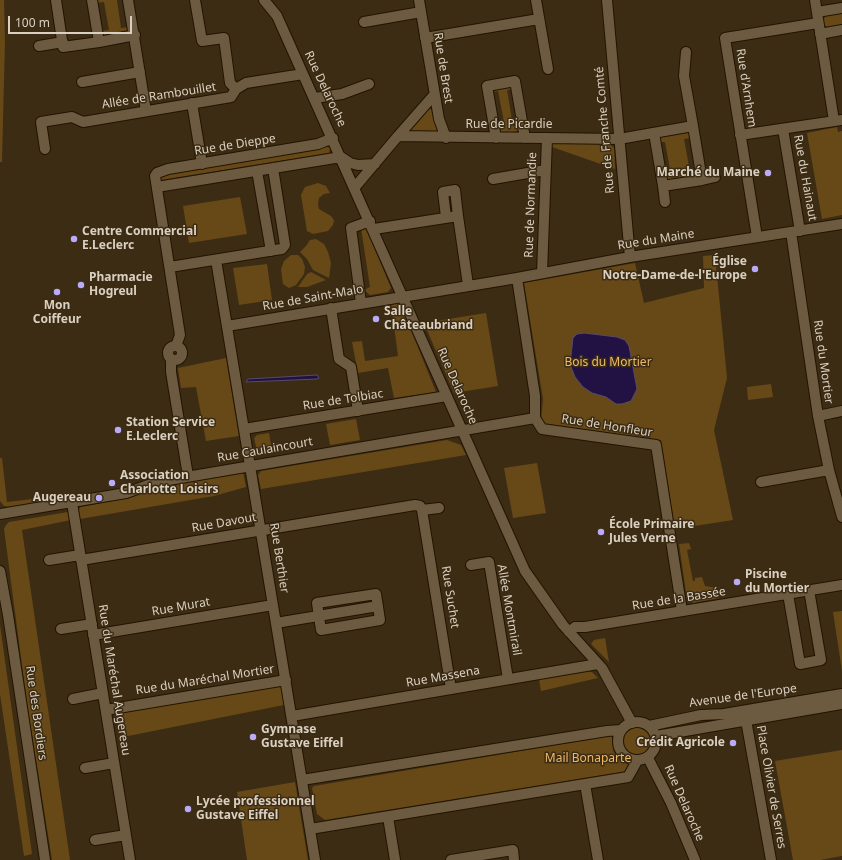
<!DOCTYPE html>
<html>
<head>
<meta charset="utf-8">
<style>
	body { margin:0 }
	#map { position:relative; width:842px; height:860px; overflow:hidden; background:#3c2c14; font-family:"Noto Sans",sans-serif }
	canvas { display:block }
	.scale { position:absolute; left:8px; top:16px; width:124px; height:18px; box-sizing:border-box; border:2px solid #dad0c1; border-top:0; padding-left:5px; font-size:12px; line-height:14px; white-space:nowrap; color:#dad0c1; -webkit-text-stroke:3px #3c2c14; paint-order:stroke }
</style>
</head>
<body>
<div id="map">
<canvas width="842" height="860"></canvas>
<div class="scale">100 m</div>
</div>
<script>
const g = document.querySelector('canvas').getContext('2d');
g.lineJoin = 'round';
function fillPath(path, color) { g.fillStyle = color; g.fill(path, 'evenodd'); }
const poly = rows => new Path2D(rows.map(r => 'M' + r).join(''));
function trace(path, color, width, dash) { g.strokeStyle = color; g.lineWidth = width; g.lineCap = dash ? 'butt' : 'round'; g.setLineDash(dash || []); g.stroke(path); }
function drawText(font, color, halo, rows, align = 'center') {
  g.font = font + ' "Noto Sans",sans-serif'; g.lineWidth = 3; g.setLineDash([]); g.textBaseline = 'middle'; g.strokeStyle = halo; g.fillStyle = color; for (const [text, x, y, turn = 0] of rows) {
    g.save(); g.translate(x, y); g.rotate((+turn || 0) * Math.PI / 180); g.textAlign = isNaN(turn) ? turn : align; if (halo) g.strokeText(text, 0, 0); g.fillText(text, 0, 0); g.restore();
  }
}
fillPath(poly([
	[0,0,4,0,5,41,2,162,0,162],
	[97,0,117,0,121,28,129,27,128,31,125,33,107,36,103,35,101,31,109,30,104,2,96,3],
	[842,13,842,25,829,28,824,25,823,20,826,16],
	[508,85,513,89,507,90,513,126,519,125,519,131,502,134,499,129,505,127,498,91,492,92,495,87],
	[427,109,431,109,439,132,411,133,409,131],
	[837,127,838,132,842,131,842,215,822,219,807,133],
	[686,132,689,133,690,138,684,139,690,172,696,171,697,174,694,177,669,181,666,180,665,176,671,175,665,142,659,142,658,139,660,136],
	[552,142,609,143,614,148,615,169,552,147],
	[327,147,330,148,329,153,161,180,159,179,161,174],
	[318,183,326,186,330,193,324,194,319,198,318,204,319,209,331,216,334,220,333,225,328,231,313,234,307,231,301,195,305,187],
	[240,197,247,234,189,243,183,206],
	[365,226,391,288,388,292,370,295,364,290,370,287,361,228],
	[316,239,324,244,328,252,331,263,329,278,313,270,307,259,300,252,306,246,310,240],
	[291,255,298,255,302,259,305,267,304,274,296,285,289,288,283,284,281,269,284,261],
	[715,255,727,378,714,430,733,520,675,529,661,440,654,441,545,424,541,421,543,399,524,283,635,263,644,303,704,288,703,256],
	[267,264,272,300,239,305,233,268],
	[311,272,326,280,307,287,298,287,307,274],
	[400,303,436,392,394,398,388,368,358,373,352,342,362,341,365,361,398,356,391,304],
	[486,313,498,386,454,393,424,323],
	[226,358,239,436,206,441,196,387,181,388,178,368],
	[771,384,773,397,748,400,747,387],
	[356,419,360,440,330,445,326,424],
	[269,433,272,451,260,453,257,451,254,438,257,435],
	[447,440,461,445,466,455,261,489,258,475,261,471],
	[0,458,2,458,7,502,67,495,64,498,38,500,38,502,10,507,4,506,0,501],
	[537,463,546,513,513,518,504,468],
	[243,472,246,487,214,496,80,519,78,510,81,507,127,498,158,487],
	[68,512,71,520,22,530,70,860,52,860,27,703,4,529,6,525,9,522],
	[689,543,691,549,687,550,693,581,695,581,695,578,702,577,705,586,717,588,719,598,693,603,687,599,679,544],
	[842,611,842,671,833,612],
	[0,625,32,854,24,856,0,694],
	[605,638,609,662,591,644,594,640],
	[585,671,592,672,598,678,541,691,539,679],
	[281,685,284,705,123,737,117,712],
	'622 741a15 15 0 1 1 30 0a15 15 0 1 1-30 0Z',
	[609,734,612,737,613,750,617,757,631,766,628,771,325,820,317,814,312,788,314,786,609,736],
	[842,750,842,856,820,860,793,860,775,761],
	[295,782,308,860,247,860,237,792]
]), '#674918');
const water = poly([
	[584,333,617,337,625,340,629,346,637,389,631,401,622,404,616,404,606,397,592,393,583,387,575,377,570,364,573,338,577,334,584,333],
	[317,375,319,378,317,379,246,382,248,379,317,375]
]);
fillPath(water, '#211243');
trace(water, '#584b69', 1);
const minor = poly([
	[56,0,63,47,99,42],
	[92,0,99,42,135,35],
	[128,0,146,111],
	[195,0,202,41,224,38,230,83,236,89],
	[264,0,277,16,525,571,563,625,602,668,632,723],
	[419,0,439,119,446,138],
	[536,0,548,69],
	[607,0,630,257],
	[815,0,834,121],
	[817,12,842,8],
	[364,22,421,12],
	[820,34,842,30],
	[425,38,539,19],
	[39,46,63,42],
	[686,52,684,76,693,126],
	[82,82,140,72],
	[315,98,342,94,369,84],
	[192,103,202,164],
	[783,129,800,231],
	[740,135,842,120],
	[398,136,434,95],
	[496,138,487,86,515,81,525,138],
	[45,149,41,122,72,117,83,122,231,97,236,89,246,83,303,74],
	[257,171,271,251],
	[493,179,545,170],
	[702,180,715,177],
	[663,186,665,202],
	[157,187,341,157,350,163,358,165,375,164],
	[355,187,398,136,619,139,693,126,702,180,663,186,654,133],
	[446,217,443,192,455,190,458,216],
	[374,229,458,216,468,285],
	[791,232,818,416,829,470,842,517],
	[757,237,725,38,818,23],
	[216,260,315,860],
	[170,267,275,250,282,249,285,245,273,168],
	[542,273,547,138],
	[517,278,535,396,535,418,542,429,656,445,682,611],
	[361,303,351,228,370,221],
	[331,308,339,359,351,367,358,411],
	[227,326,517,278,630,257,842,224],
	'168 353a7 7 0 1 1 14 0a7 7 0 1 1-14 0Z',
	[176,346,180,335,155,176,157,173,168,169,318,144,333,138],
	[171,359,171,372,188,476],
	[818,416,842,411],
	[244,429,447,396],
	[761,482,829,470],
	[72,503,130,860],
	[422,510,451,689],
	[0,514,126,493,157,482,535,418],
	[49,560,80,555],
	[81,560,415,505,420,506,422,510,439,508],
	[471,565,489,562,508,679],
	[376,594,380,620,321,630,317,603,376,594],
	[788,594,800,664,821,660,809,590],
	[276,623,378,606],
	[61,629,92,624],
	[569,632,575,627,585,627,842,585],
	[93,635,273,605],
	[73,699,103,693],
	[106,710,286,680],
	[292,716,598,664],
	[746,720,771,860],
	'618 741a19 19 0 1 1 38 0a19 19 0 1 1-38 0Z',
	[649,726,701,715,724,714,842,694],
	[656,736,842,704],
	[648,758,671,803,695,860],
	[85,768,114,763],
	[302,780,607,731,621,730],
	[585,784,598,860],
	[388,817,395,860],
	[310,829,628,777,637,761],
	[95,840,126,835],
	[451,860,513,850,514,860]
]);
const tertiary = poly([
	[0,571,8,615,45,860]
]);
trace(minor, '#231400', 12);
trace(tertiary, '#231400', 12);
trace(minor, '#6c5a41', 10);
trace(tertiary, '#6c5a41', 10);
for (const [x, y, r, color] of [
	[768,173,4,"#b9abf7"],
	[74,239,4,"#b9abf7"],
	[755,269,4,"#b9abf7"],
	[81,285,4,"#b9abf7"],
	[57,292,4,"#b9abf7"],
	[376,319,4,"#b9abf7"],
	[118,430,4,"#b9abf7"],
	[112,483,4,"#b9abf7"],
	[99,498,4,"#b9abf7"],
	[601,532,4,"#b9abf7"],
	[737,582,4,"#b9abf7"],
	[253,737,4,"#b9abf7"],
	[733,743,4,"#b9abf7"],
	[188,809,4,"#b9abf7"]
]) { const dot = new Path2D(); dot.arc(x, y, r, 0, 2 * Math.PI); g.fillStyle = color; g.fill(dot); trace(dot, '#3c2c14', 1.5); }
drawText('12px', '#dad0c1', '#3c2c14', [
	["Rue de Brest",443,68,81],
	["Rue d'Arnhem",746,88,81],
	["Rue Delaroche",325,89,65],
	["Allée de Rambouillet",159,96,-9],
	["Rue de Picardie",509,125],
	["Rue de Franche Comté",605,130,-95],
	["Rue de Dieppe",235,145,-9],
	["Rue du Hainaut",805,178,80],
	["Rue de Normandie",531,205,-88],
	["Rue du Maine",656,240,-9],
	["Rue de Saint-Malo",313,298,-10],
	["Rue du Mortier",823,362,82],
	["Rue Delaroche",457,386,66],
	["Rue de Tolbiac",343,400,-9],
	["Rue de Honfleur",607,426,9],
	["Rue Caulaincourt",265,450,-10],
	["Rue Davout",224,523,-10],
	["Rue Berthier",279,558,81],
	["Rue Suchet",450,597,81],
	["Rue de la Bassée",679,599,-9],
	["Rue Murat",181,607,-10],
	["Allée Montmirail",509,610,80],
	["Rue Massena",443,677,-10],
	["Rue du Maréchal Augereau",114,680,81],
	["Rue du Maréchal Mortier",205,680,-9],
	["Avenue de l'Europe",743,696,-8],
	["Rue des Bordiers",36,713,82],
	["Place Olivier de Serres",771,787,80],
	["Rue Delaroche",684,803,66]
]);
drawText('bold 12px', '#dad0c1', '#3c2c14', [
	["Marché du Maine",760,173,"right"],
	["Centre Commercial",82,232],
	["E.Leclerc",82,246],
	["Église",747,262,"right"],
	["Notre-Dame-de-l'Europe",747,276,"right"],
	["Pharmacie",89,278],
	["Hogreul",89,292],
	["Mon",57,306,"center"],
	["Coiffeur",57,320,"center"],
	["Salle",384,312],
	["Châteaubriand",384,326],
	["Station Service",126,423],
	["E.Leclerc",126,437],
	["Association",120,476],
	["Charlotte Loisirs",120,490],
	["Augereau",91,498,"right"],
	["École Primaire",609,525],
	["Jules Verne",609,539],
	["Piscine",745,575],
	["du Mortier",745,589],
	["Gymnase",261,730],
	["Gustave Eiffel",261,744],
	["Crédit Agricole",725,743,"right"],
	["Lycée professionnel",196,802],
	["Gustave Eiffel",196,816]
], 'left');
drawText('12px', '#efb966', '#3c2c14', [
	["Bois du Mortier",608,363],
	["Mail Bonaparte",588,759]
]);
</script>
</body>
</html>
